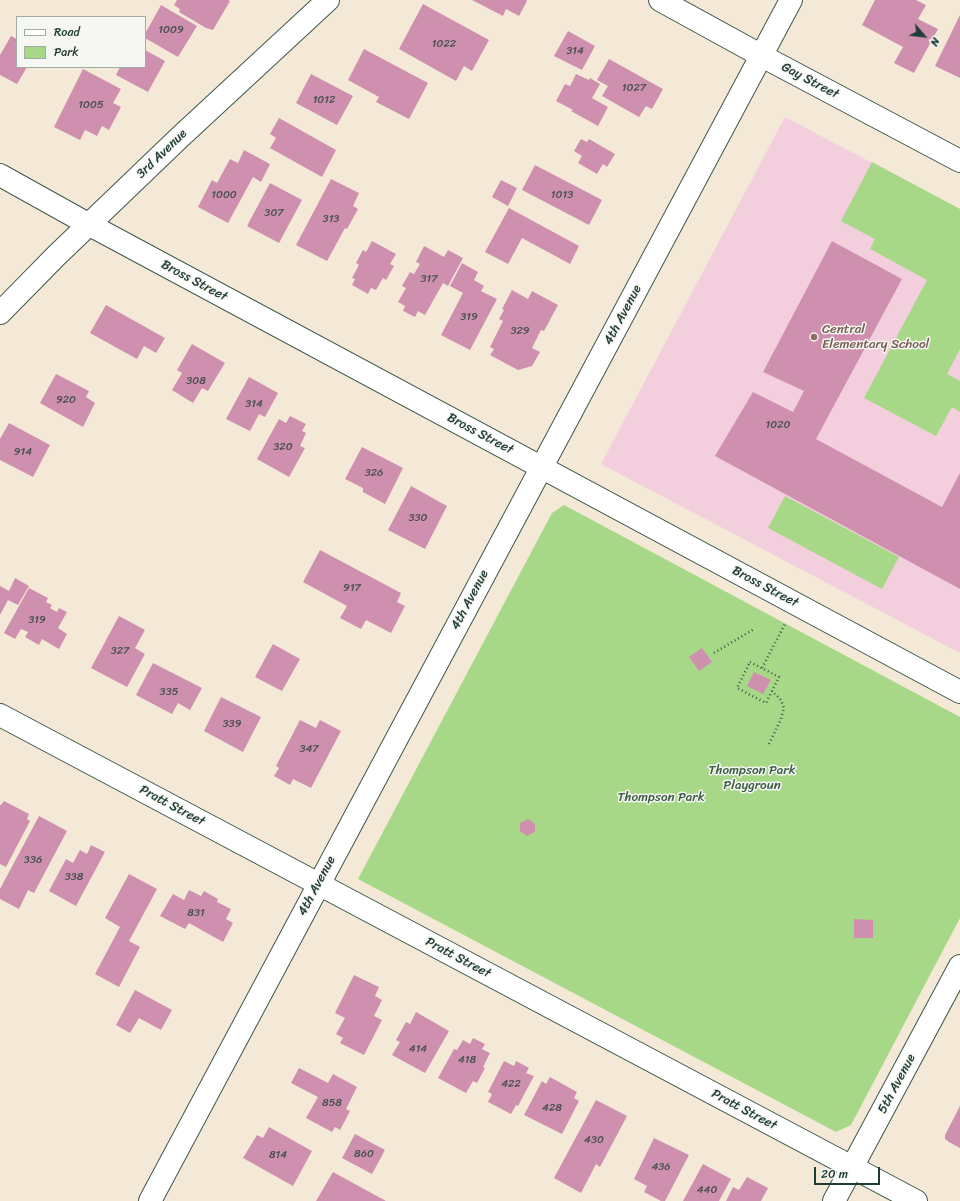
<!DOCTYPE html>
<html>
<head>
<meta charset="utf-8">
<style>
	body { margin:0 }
	#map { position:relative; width:960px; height:1201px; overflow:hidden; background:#f4e9d6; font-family:Sriracha,sans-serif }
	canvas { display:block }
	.legend { position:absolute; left:16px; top:16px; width:130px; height:52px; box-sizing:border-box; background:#f6f6f2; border:1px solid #a0aca6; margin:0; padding:5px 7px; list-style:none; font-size:12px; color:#1f3d34 }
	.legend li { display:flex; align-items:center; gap:8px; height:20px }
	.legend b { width:20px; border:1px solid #a0aca6 }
	.north { position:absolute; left:904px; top:16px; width:40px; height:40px; -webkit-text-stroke:3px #f6f6f2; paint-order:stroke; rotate:118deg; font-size:11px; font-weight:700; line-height:16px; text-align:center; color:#1f3d34 }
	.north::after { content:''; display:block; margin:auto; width:14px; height:18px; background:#1f3d34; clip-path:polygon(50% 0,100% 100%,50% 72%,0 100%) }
	.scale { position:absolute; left:814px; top:1167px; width:66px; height:18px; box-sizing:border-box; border:2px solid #1f3d34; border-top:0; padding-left:5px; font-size:12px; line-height:14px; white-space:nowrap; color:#1f3d34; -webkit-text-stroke:3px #f6f6f2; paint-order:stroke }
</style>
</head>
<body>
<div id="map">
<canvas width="960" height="1201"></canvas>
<ul class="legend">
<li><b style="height:5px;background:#fff"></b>Road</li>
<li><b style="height:11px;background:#a7d887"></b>Park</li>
</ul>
<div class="north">N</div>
<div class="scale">20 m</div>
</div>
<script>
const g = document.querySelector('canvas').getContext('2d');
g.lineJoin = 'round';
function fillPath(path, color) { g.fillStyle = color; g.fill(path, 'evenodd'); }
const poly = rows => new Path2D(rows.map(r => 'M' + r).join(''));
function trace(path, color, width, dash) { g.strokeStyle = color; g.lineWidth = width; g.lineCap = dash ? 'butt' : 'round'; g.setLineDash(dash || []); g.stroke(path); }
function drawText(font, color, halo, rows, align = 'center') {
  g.font = font + ' Sriracha,sans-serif'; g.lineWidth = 3; g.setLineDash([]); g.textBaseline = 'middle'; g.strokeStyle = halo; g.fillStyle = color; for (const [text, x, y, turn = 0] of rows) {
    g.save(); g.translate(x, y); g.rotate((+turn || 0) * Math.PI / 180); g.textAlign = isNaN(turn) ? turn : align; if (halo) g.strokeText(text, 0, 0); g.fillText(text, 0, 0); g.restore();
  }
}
fillPath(poly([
	[785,117,960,209,960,653,601,464]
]), '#f3cfde');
fillPath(poly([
	[872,162,960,209,960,349,947,374,960,381,960,412,952,407,936,436,864,398,927,280,870,249,875,239,841,221],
	[785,496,899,557,882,589,768,528],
	[564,505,960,717,960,918,851,1125,836,1132,358,879,552,513]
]), '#a7d887');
fillPath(poly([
	[177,0,228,0,230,1,213,30,206,28,179,12,180,9,174,5],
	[472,0,526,0,527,1,519,16,506,9,503,16],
	[875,0,916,0,926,5,918,19,938,29,914,73,894,63,903,47,862,25],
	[423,4,489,40,472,71,464,66,456,81,399,49],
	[161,5,197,26,178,57,145,38,145,34],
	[960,15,960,78,935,66],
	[568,31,595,46,582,70,554,56],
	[11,36,17,39,17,67,27,67,17,84,0,75,0,55],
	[364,49,428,83,409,119,376,102,379,97,348,80],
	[145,50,165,61,148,92,116,75,120,67,145,67],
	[609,59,663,89,652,109,646,106,639,117,602,96,608,86,597,80],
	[83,69,121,89,113,103,121,107,109,130,102,126,97,136,85,130,80,140,54,127],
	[311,74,353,96,337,125,296,103],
	[576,74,589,80,590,78,600,84,592,98,608,107,598,126,571,111,573,110,556,101,565,84,570,86],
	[279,118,336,150,322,177,270,148,276,138,270,134],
	[581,139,587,142,589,139,615,154,607,167,603,164,597,174,578,163,582,156,574,151],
	[244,150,270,164,261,182,253,177,228,223,198,207,212,180,217,183,230,159,238,163],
	[535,165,602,200,589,225,522,190],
	[331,179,359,193,353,206,358,209,347,229,345,228,327,261,296,245],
	[501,180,517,188,508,206,492,197],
	[270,183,302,200,279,243,247,226],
	[509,208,579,246,570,264,522,238,508,264,485,252],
	[372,241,396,254,390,264,394,266,386,280,383,278,376,290,371,288,368,294,352,285,355,279,352,278,359,265,356,263,363,250,366,252],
	[832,241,902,279,816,439,942,507,960,473,960,589,715,456,753,392,793,412,804,391,763,372],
	[424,246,444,257,448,250,463,258,448,286,443,283,425,315,418,311,415,317,403,311,405,306,398,302,406,288,402,286,410,272,414,274,420,264,416,262],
	[462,263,478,272,474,280,484,286,481,291,497,299,470,350,441,335,463,293,450,286],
	[512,290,528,299,532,291,558,305,544,331,541,330,532,348,540,352,532,366,518,370,490,355,494,349,490,347,503,321,499,319,504,310,502,309],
	[106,305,165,338,156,353,144,346,137,359,90,333],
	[192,344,225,363,208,391,202,388,193,403,172,390,182,373,177,370],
	[56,374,89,391,86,397,95,403,83,427,40,403],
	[249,377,278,393,265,417,259,414,250,431,226,419],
	[290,416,306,424,302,431,306,433,300,446,305,448,289,477,257,459,279,419,286,423],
	[9,423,50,445,33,477,0,460,0,439],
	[362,447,403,468,385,504,363,492,363,488,345,479],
	[411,486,447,506,425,549,388,530],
	[320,550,401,593,397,602,405,606,391,633,366,620,361,629,340,618,347,606,303,582],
	[15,578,29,586,18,605,8,600,0,615,0,586,9,591],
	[29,588,48,598,46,602,52,605,50,608,57,612,59,608,67,612,58,628,67,634,59,649,42,639,39,645,25,637,28,632,21,629,15,639,4,633],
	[119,616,145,630,135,648,145,654,127,687,91,668],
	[273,644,300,659,282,691,255,677],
	[702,648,712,662,699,671,689,657],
	[153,663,202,688,190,710,178,703,172,714,136,695],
	[754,672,771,680,763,694,747,686],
	[221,697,261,717,243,752,204,731],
	[300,720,316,728,320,720,341,731,311,788,293,779,290,785,274,776,279,768,276,766],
	[4,801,29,814,27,819,30,821,6,867,0,864,0,805,1,805],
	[39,816,67,831,34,893,28,890,19,909,0,899,0,889],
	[528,819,535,824,535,832,527,836,520,831,520,823],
	[91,845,105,852,76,906,49,891,66,859,73,863,80,850,87,854],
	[129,874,157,889,129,941,140,947,119,987,95,974,120,927,105,918],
	[189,890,201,896,204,891,218,899,217,902,231,909,226,919,233,923,223,942,189,923,185,929,160,916,173,894,184,900],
	[854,919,873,920,873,938,854,938],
	[354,975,379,987,375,996,382,1000,374,1016,382,1020,364,1055,340,1043,343,1038,336,1034,345,1018,335,1013],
	[135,990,172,1010,161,1030,139,1018,130,1033,116,1025],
	[416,1012,449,1031,425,1073,392,1055,400,1042,396,1040,406,1022,410,1024],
	[473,1038,485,1044,482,1049,490,1053,483,1067,485,1068,477,1083,473,1081,466,1093,438,1078,454,1049,457,1050,463,1040,470,1044],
	[504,1061,514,1066,516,1061,529,1068,526,1073,534,1076,518,1106,516,1105,511,1114,488,1102,492,1094,488,1092],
	[299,1068,328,1083,333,1074,357,1087,346,1109,350,1111,340,1130,335,1127,332,1132,306,1118,318,1097,291,1083],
	[550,1077,577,1092,574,1098,579,1101,562,1134,524,1115,542,1081,546,1084],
	[596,1100,627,1116,600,1167,596,1164,581,1193,554,1178],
	[960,1106,960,1148,949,1142,945,1139,945,1135],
	[269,1127,312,1151,293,1186,243,1158,257,1135,263,1138],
	[355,1134,385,1150,372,1174,342,1158],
	[654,1138,689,1155,665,1201,661,1201,644,1192,647,1186,634,1179],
	[703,1164,731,1179,719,1201,683,1201],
	[333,1172,386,1201,316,1201],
	[747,1177,768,1188,761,1201,726,1201,733,1187,739,1190]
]), '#cf90af');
const minor = poly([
	[0,175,88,224,960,692],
	[0,715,916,1201],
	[150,1201,791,0],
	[834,1201,960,966]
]);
const tertiary = poly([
	[660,0,762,56,960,161],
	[0,313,56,256,179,138,328,0]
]);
trace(minor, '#3f574c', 24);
trace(tertiary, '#3f574c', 24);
trace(poly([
	[714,653,754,629],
	[750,662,779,677,766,703,737,688,750,662],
	[762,668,785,624],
	[769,744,781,719,784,708,781,700,772,691]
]), '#3f574c', 2.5, [1, 3]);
trace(minor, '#fff', 22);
trace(tertiary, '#fff', 22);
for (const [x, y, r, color] of [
	[814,337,4,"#8d6e63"]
]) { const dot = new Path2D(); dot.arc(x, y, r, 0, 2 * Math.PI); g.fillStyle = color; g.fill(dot); trace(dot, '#f6f6f2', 1.5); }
drawText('11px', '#4b5253', null, [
	["1009",171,30],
	["1022",444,44],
	["314",575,51],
	["1027",634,88],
	["1012",324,100],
	["1005",91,105],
	["1000",224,195],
	["1013",562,195],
	["307",274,213],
	["313",331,219],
	["317",429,279],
	["319",469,317],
	["329",520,331],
	["308",196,381],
	["920",66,400],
	["314",254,404],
	["1020",778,425],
	["320",283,447],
	["914",23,452],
	["326",374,473],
	["330",418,518],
	["917",352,588],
	["319",37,620],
	["327",120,651],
	["335",169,692],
	["339",232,724],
	["347",309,749],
	["336",33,860],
	["338",74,877],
	["831",196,913],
	["414",418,1049],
	["418",467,1060],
	["422",511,1084],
	["858",332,1103],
	["428",552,1108],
	["430",594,1140],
	["860",364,1154],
	["814",278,1155],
	["436",661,1167],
	["440",707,1190]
]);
drawText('13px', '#1f3d34', '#f6f6f2', [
	["Gay Street",810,81,28],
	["3rd Avenue",162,154,-44],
	["Bross Street",194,281,28],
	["4th Avenue",623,315,-62],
	["Bross Street",480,434,28],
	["Bross Street",765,587,28],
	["4th Avenue",470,600,-62],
	["Pratt Street",172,806,28],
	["4th Avenue",317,886,-62],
	["Pratt Street",458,958,28],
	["5th Avenue",897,1084,-62],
	["Pratt Street",744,1110,28]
]);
drawText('13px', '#785e54', '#f6f6f2', [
	["Central",822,330],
	["Elementary School",822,345]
], 'left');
drawText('13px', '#3a5c45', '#f6f6f2', [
	["Thompson Park",752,771],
	["Playgroun",752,786],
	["Thompson Park",661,798]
]);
</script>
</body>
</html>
